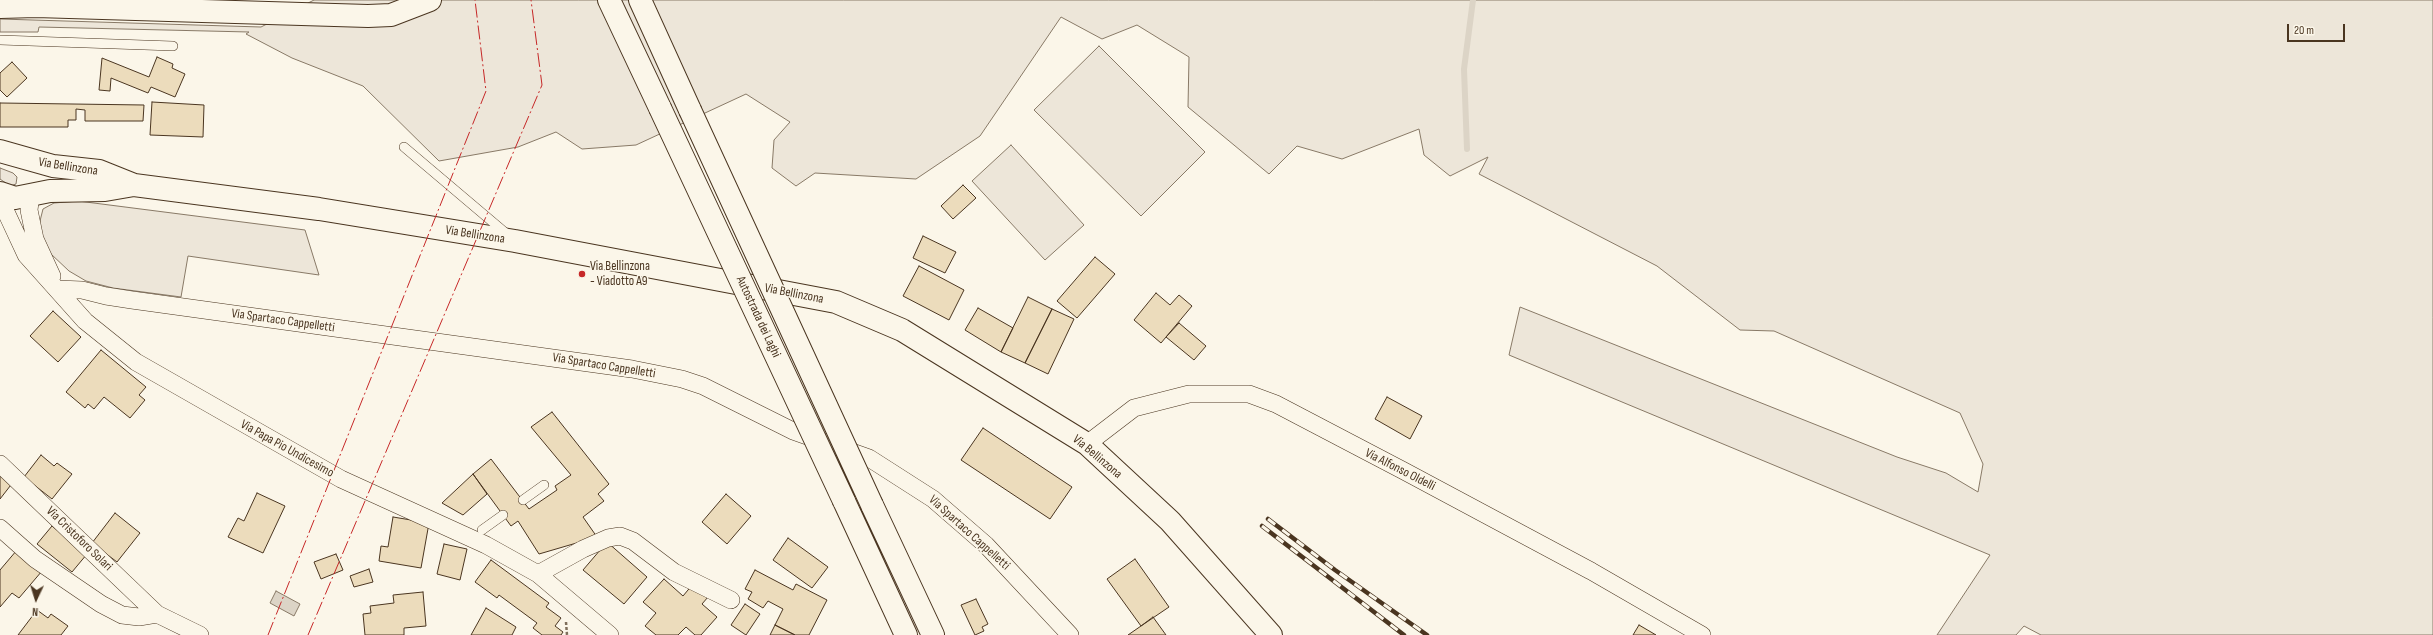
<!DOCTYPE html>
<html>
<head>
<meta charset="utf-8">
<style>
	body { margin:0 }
	#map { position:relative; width:2433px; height:635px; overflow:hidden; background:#fbf6e9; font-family:"Sofia Sans Condensed",sans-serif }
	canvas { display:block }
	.north { position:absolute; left:16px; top:579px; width:40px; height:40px; -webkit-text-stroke:3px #fbf6e9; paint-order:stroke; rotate:184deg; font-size:11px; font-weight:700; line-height:16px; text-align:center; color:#4a3520 }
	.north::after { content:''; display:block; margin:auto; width:14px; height:18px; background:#4a3520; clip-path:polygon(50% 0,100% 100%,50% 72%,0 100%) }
	.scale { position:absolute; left:2287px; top:24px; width:58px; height:18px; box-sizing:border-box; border:2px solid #4a3520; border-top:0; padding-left:5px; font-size:12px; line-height:14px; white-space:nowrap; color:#4a3520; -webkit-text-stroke:3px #fbf6e9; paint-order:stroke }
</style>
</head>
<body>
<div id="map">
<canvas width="2433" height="635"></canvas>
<div class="north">N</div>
<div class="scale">20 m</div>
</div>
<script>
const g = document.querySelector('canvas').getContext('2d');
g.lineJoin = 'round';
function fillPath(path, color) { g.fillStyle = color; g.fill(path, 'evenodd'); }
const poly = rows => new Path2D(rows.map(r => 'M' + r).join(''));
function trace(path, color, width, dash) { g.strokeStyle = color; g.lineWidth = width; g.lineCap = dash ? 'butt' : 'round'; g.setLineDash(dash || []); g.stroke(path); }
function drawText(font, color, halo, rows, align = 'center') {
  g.font = font + ' "Sofia Sans Condensed",sans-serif'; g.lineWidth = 3; g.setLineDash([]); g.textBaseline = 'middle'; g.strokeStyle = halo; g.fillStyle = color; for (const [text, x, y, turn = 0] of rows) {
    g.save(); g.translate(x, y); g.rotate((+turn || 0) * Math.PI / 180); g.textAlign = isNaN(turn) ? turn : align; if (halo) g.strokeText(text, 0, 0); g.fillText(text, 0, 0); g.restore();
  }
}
const green = poly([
	[314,0,2433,0,2433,635,2041,635,2024,626,2016,635,1937,635,1990,555,1509,355,1520,307,1897,457,1946,473,1978,492,1983,464,1960,413,1774,331,1740,330,1657,266,1479,174,1488,157,1450,176,1424,155,1419,129,1342,159,1297,146,1269,174,1188,107,1189,57,1137,25,1102,39,1061,17,980,136,916,179,815,173,796,186,772,168,774,140,790,122,746,94,636,145,582,149,556,132,518,147,439,161,363,86,292,58,246,34,249,32,39,27,38,32,0,32,0,19,261,27,314,0],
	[1099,46,1205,152,1141,216,1034,110,1099,46],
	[1011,145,1084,225,1045,260,972,181,1011,145],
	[0,168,13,173,17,177,16,184,10,186,0,179,0,168],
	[78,201,305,230,319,275,188,256,181,297,113,288,86,281,69,271,51,254,40,235,39,225,43,209,54,203,78,201]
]);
fillPath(green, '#ede6d9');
trace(green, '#887966', 1);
const water = poly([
	[276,591,300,604,294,616,270,603,276,591]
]);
fillPath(water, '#dcd4c6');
trace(water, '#887966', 1);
trace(poly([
	[1467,149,1464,69,1473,0]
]), '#dcd4c6', 6);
const building = poly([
	[157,57,173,64,172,68,185,74,175,97,151,87,148,93,111,78,110,91,99,90,102,58,149,77,157,57],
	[12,62,27,78,7,97,0,90,0,73,12,62],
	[152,102,204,105,203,137,150,135,152,102],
	[0,103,144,105,143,121,85,121,85,110,76,109,76,120,68,120,68,127,0,127,0,103],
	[963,185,976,198,953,219,941,206,963,185],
	[923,236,956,252,945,273,913,258,923,236],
	[1095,257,1115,274,1077,318,1057,301,1095,257],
	[919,266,964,290,949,320,903,296,919,266],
	[1156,293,1170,305,1179,295,1192,306,1161,343,1134,320,1156,293],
	[1028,297,1052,309,1025,363,1001,352,1028,297],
	[978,308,1013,328,1001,352,965,330,978,308],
	[1052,309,1074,319,1048,374,1025,363,1052,309],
	[53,311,81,337,58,362,30,336,53,311],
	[1179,323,1206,346,1194,360,1166,337,1179,323],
	[101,350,146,387,139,395,145,400,130,418,104,397,94,409,88,404,85,408,66,392,101,350],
	[1387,397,1422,416,1410,439,1375,419,1387,397],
	[552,412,609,484,598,494,604,501,583,517,597,537,539,554,518,521,511,526,473,474,491,459,529,509,557,490,555,486,571,475,531,427,552,412],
	[983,428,1072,487,1050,519,961,460,983,428],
	[41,455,54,466,57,463,72,474,52,499,24,477,41,455],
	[0,470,14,481,0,499,0,470],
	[473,474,487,494,463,515,442,503,473,474],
	[257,493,285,506,263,553,228,537,238,518,244,521,257,493],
	[726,494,751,516,727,544,702,522,726,494],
	[115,513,140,533,117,562,92,543,115,513],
	[393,517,429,523,421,568,379,561,381,546,388,547,393,517],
	[52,526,87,554,72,572,37,544,52,526],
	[788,538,828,567,812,588,773,560,788,538],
	[607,542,647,577,624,604,583,570,607,542],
	[444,544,467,549,460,580,437,574,444,544],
	[17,550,42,571,19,598,12,593,0,607,0,570,17,550],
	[336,554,343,570,321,579,314,562,336,554],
	[1135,559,1169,607,1141,626,1107,579,1135,559],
	[491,560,549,603,546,607,561,618,555,626,563,632,561,635,542,635,533,628,537,623,499,595,497,598,475,582,491,560],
	[369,569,373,582,354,587,350,576,369,569],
	[755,570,793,590,796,584,827,600,809,635,795,635,775,625,783,609,768,601,763,608,748,599,752,592,745,589,755,570],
	[664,579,683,596,693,584,708,597,702,604,717,617,701,635,695,635,686,627,678,635,656,635,645,626,656,613,643,602,664,579],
	[423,592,426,626,404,628,404,635,365,635,363,614,371,613,370,606,394,603,393,595,423,592],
	[976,599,988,624,982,627,984,631,975,635,961,605,976,599],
	[745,604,760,614,746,635,731,625,745,604],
	[486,608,516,627,512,635,471,635,486,608],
	[37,610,48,618,51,614,68,626,61,635,18,635,37,610],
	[1153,617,1166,635,1128,635,1141,626,1153,617],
	[775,625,795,635,770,635,775,625],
	[1639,625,1656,635,1633,635,1639,625]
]);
fillPath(building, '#ecdcbc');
trace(building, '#4a3520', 1);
const lane = poly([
	[0,40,173,46],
	[404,147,508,235],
	[523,500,544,485],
	[482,530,503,515]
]);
const street = poly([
	[31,194,29,210,35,239,52,276],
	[0,199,26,255,85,321,136,362,341,479,486,545,538,574,610,635],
	[58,289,82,290,106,296,132,300,632,369,682,379,703,386,793,431,869,458,933,499,986,545,1070,635],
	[1087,444,1134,408,1189,394,1249,394,1276,404,1404,471,1591,571,1702,635],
	[0,464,157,614,200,635],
	[0,528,35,559,101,604,122,615,139,617,157,614],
	[538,574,583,549,608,538,620,536,633,541,674,572,731,600]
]);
const primary = poly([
	[0,151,53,166,99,171,134,185,319,209,515,241,836,302,902,330,1087,444,1170,521,1271,635],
	[0,193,15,198,50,191,105,190,134,185]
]);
const highway = poly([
	[609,0,660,108],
	[640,0,690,110],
	[0,7,36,6,368,16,391,15,430,0],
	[844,501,906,635],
	[872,505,933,635]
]);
trace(lane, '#4a3520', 10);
trace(street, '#4a3520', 18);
trace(primary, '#4a3520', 24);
trace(highway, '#4a3520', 24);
trace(poly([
	[566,622,567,635]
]), '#7f6f5c', 2.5, [3, 2]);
trace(lane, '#fbf6e9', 9);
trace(street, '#fbf6e9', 17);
trace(primary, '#fbf6e9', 22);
trace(highway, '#fbf6e9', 22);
const rail = poly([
	[1268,519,1335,570,1427,635],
	[1262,526,1404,635]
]);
trace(rail, '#4a3520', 4.5);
trace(rail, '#fbf6e9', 3, [9]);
const highwayBridge = poly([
	[660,108,844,501],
	[690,110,872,505]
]);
trace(highwayBridge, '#4a3520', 24, []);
trace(highwayBridge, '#fbf6e9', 22);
trace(poly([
	[268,635,486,91,475,0],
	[308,635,542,85,531,0]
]), '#c62828', 1, [14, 3, 2, 3]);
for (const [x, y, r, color] of [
	[582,274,4,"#c62828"]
]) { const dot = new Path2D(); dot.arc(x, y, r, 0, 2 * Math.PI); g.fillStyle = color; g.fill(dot); trace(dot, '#fbf6e9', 1.5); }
drawText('13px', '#4a3520', '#fbf6e9', [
	["Via Bellinzona",68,167,9],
	["Via Bellinzona",475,235,9],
	["Via Bellinzona",794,294,11],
	["Autostrada dei Laghi",758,317,65],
	["Via Spartaco Cappelletti",283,321,8],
	["Via Spartaco Cappelletti",604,366,9],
	["Via Papa Pio Undicesimo",287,449,29],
	["Via Bellinzona",1097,457,40],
	["Via Alfonso Oldelli",1400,470,27],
	["Via Spartaco Cappelletti",969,533,42],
	["Via Cristoforo Solari",79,539,44]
]);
drawText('13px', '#4a3520', '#fbf6e9', [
	["Via Bellinzona",590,267],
	["- Viadotto A9",590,282]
], 'left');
</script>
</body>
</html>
